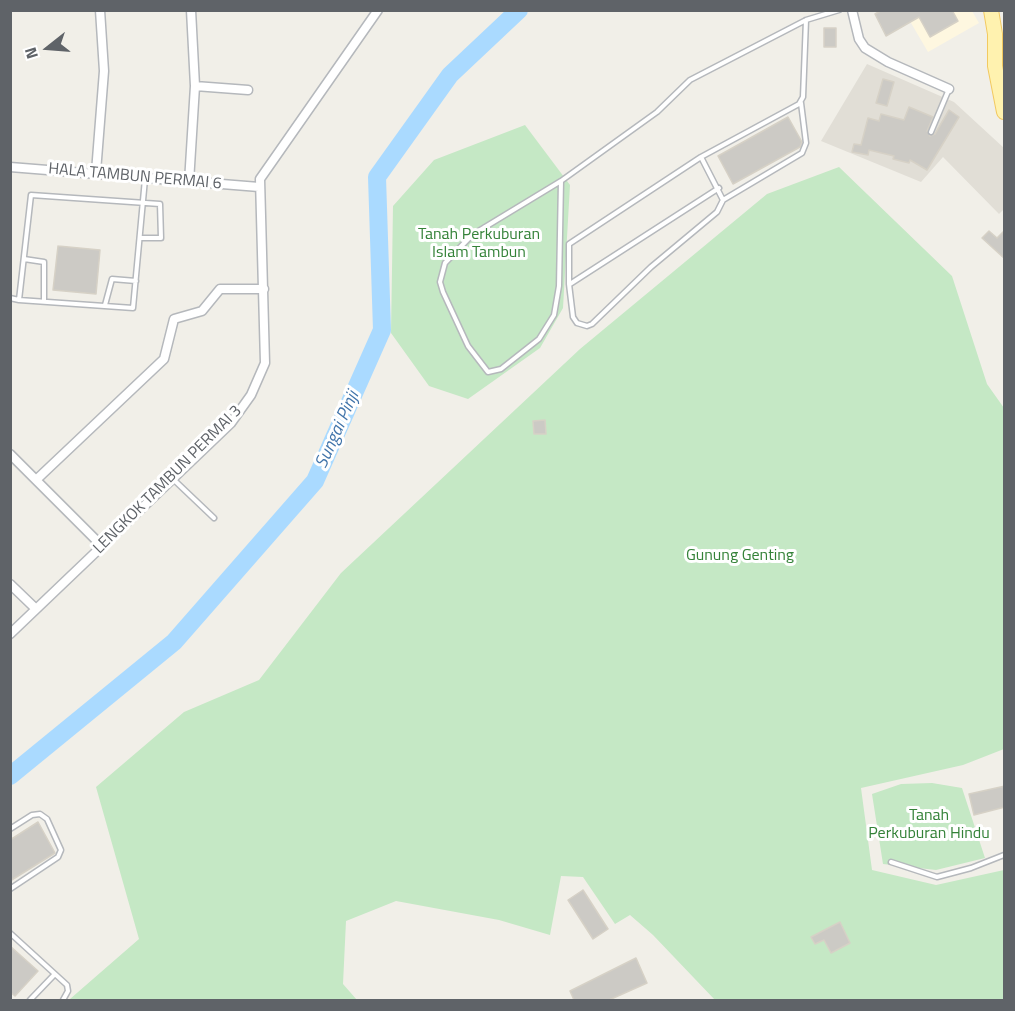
<!DOCTYPE html>
<html>
<head>
<meta charset="utf-8">
<style>
	body { margin:0 }
	#map { position:relative; width:1015px; height:1011px; overflow:hidden; background:#f1efe8; font-family:"Titillium Web",sans-serif }
	canvas { display:block }
	.frame { position:absolute; inset:0; border:12px solid #5f6368; pointer-events:none }
	.north { position:absolute; left:18px; top:18px; width:60px; height:60px; -webkit-text-stroke:4px #fff; paint-order:stroke; rotate:253deg; font-size:16px; font-weight:700; line-height:24px; text-align:center; color:#5f6368 }
	.north::after { content:''; display:block; margin:auto; width:21px; height:27px; background:#5f6368; clip-path:polygon(50% 0,100% 100%,50% 72%,0 100%) }
</style>
</head>
<body>
<div id="map">
<canvas width="1015" height="1011"></canvas>
<div class="frame"></div>
<div class="north">N</div>
</div>
<script>
const g = document.querySelector('canvas').getContext('2d');
g.lineJoin = 'round';
function fillPath(path, color) { g.fillStyle = color; g.fill(path, 'evenodd'); }
const poly = rows => new Path2D(rows.map(r => 'M' + r).join(''));
function trace(path, color, width, dash) { g.strokeStyle = color; g.lineWidth = width; g.lineCap = dash ? 'butt' : 'round'; g.setLineDash(dash || []); g.stroke(path); }
function drawText(font, color, halo, rows, align = 'center') {
  g.font = font + ' "Titillium Web",sans-serif'; g.lineWidth = 6; g.setLineDash([]); g.textBaseline = 'middle'; g.strokeStyle = halo; g.fillStyle = color; for (const [text, x, y, turn = 0] of rows) {
    g.save(); g.translate(x, y); g.rotate((+turn || 0) * Math.PI / 180); g.textAlign = isNaN(turn) ? turn : align; if (halo) g.strokeText(text, 0, 0); g.fillText(text, 0, 0); g.restore();
  }
}
fillPath(poly([
	[904,11,972,11,979,23,928,52]
]), '#fef7e0');
fillPath(poly([
	[867,64,954,102,1004,148,1004,209,999,214,943,157,921,182,821,141]
]), '#e1ded6');
fillPath(poly([
	[525,125,570,185,563,308,540,348,468,399,429,386,391,333,393,206,434,160],
	[839,167,952,276,987,384,1004,408,1004,749,963,765,861,788,872,870,936,885,1004,870,1004,1000,715,1000,653,935,630,915,615,924,583,877,561,876,550,935,499,920,396,901,346,921,343,984,357,1000,71,1000,70,999,139,939,96,787,184,712,259,680,341,573,580,349,767,194],
	[932,783,962,788,985,858,936,870,883,864,872,794,901,784]
]), '#c5e8c5');
trace(poly([
	[10,776,174,642,315,481,382,330,377,177,450,75,519,10]
]), '#aadaff', 18);
const building = poly([
	[882,10,952,10,958,21,930,37,919,17,886,36,875,14,882,10],
	[824,28,836,28,836,47,824,47,824,28],
	[883,79,894,82,887,106,876,103,883,79],
	[909,107,933,117,927,131,930,136,935,134,949,110,959,117,927,170,910,160,909,163,893,159,894,156,869,150,868,155,852,152,854,144,861,145,868,118,879,121,881,114,904,120,909,107],
	[788,117,802,142,800,147,733,184,718,156,788,117],
	[1005,230,1005,259,982,238,989,231,997,238,1005,230],
	[58,246,100,250,96,294,53,290,58,246],
	[545,420,546,434,534,434,533,421,545,420],
	[1005,786,1005,807,974,815,969,794,1005,786],
	[38,822,55,853,10,881,10,840,38,822],
	[583,890,608,929,593,939,568,900,583,890],
	[840,922,850,943,831,953,824,940,815,944,811,937,840,922],
	[10,946,38,971,15,996,10,992,10,946],
	[636,958,647,983,609,1000,574,1000,570,991,636,958]
]);
fillPath(building, '#cccac5');
trace(building, '#d6d1c6', 1.5);
const service = poly([
	[931,132,949,89],
	[701,157,723,200,717,212,651,267,592,324,587,326,577,323,573,317,569,284,569,244,701,157,799,104,803,97,806,20],
	[561,181,472,235,445,263,440,282,443,292,468,346,488,372,501,369,539,339,554,315,559,286,561,181,657,112,690,80,806,20,839,10],
	[723,200,802,153,806,143,801,103],
	[24,259,44,262,44,301],
	[570,284,719,188],
	[10,298,19,300,31,195,160,204,161,238,140,238],
	[19,300,133,308,145,179],
	[105,305,112,279,136,281],
	[173,479,214,518],
	[10,829,32,815,40,814,47,819,61,850,58,857,10,889],
	[891,862,937,877,971,868,1004,855],
	[10,933,67,985,68,991,63,1000],
	[30,1000,54,975]
]);
const minor = poly([
	[852,10,859,39,865,48,888,62,949,89],
	[195,86,248,90],
	[10,167,259,187],
	[96,172,104,71,100,10],
	[189,182,195,86,191,10],
	[10,454,102,546],
	[36,480,164,359,174,319,202,311,220,289,264,289],
	[10,584,36,609],
	[10,634,231,423,251,395,265,363,260,179,378,10]
]);
const primary = poly([
	[991,10,995,34,995,66,1004,112]
]);
trace(service, '#b5b8bc', 7);
trace(minor, '#b5b8bc', 11);
trace(primary, '#f2c960', 16);
trace(service, '#fff', 4);
trace(minor, '#fff', 8);
trace(primary, '#fff2af', 14);
drawText('16px', '#5f6368', '#fff', [
	["HALA TAMBUN PERMAI 6",135,177,5],
	["LENGKOK TAMBUN PERMAI 3",168,480,-45]
]);
drawText('16px', '#348238', '#fff', [
	["Tanah Perkuburan",479,235],
	["Islam Tambun",479,253],
	["Gunung Genting",740,556],
	["Tanah",929,816],
	["Perkuburan Hindu",929,834]
]);
drawText('italic 18px', '#4174aa', '#fff', [
	["Sungai Pinji",338,430,-66]
]);
</script>
</body>
</html>
